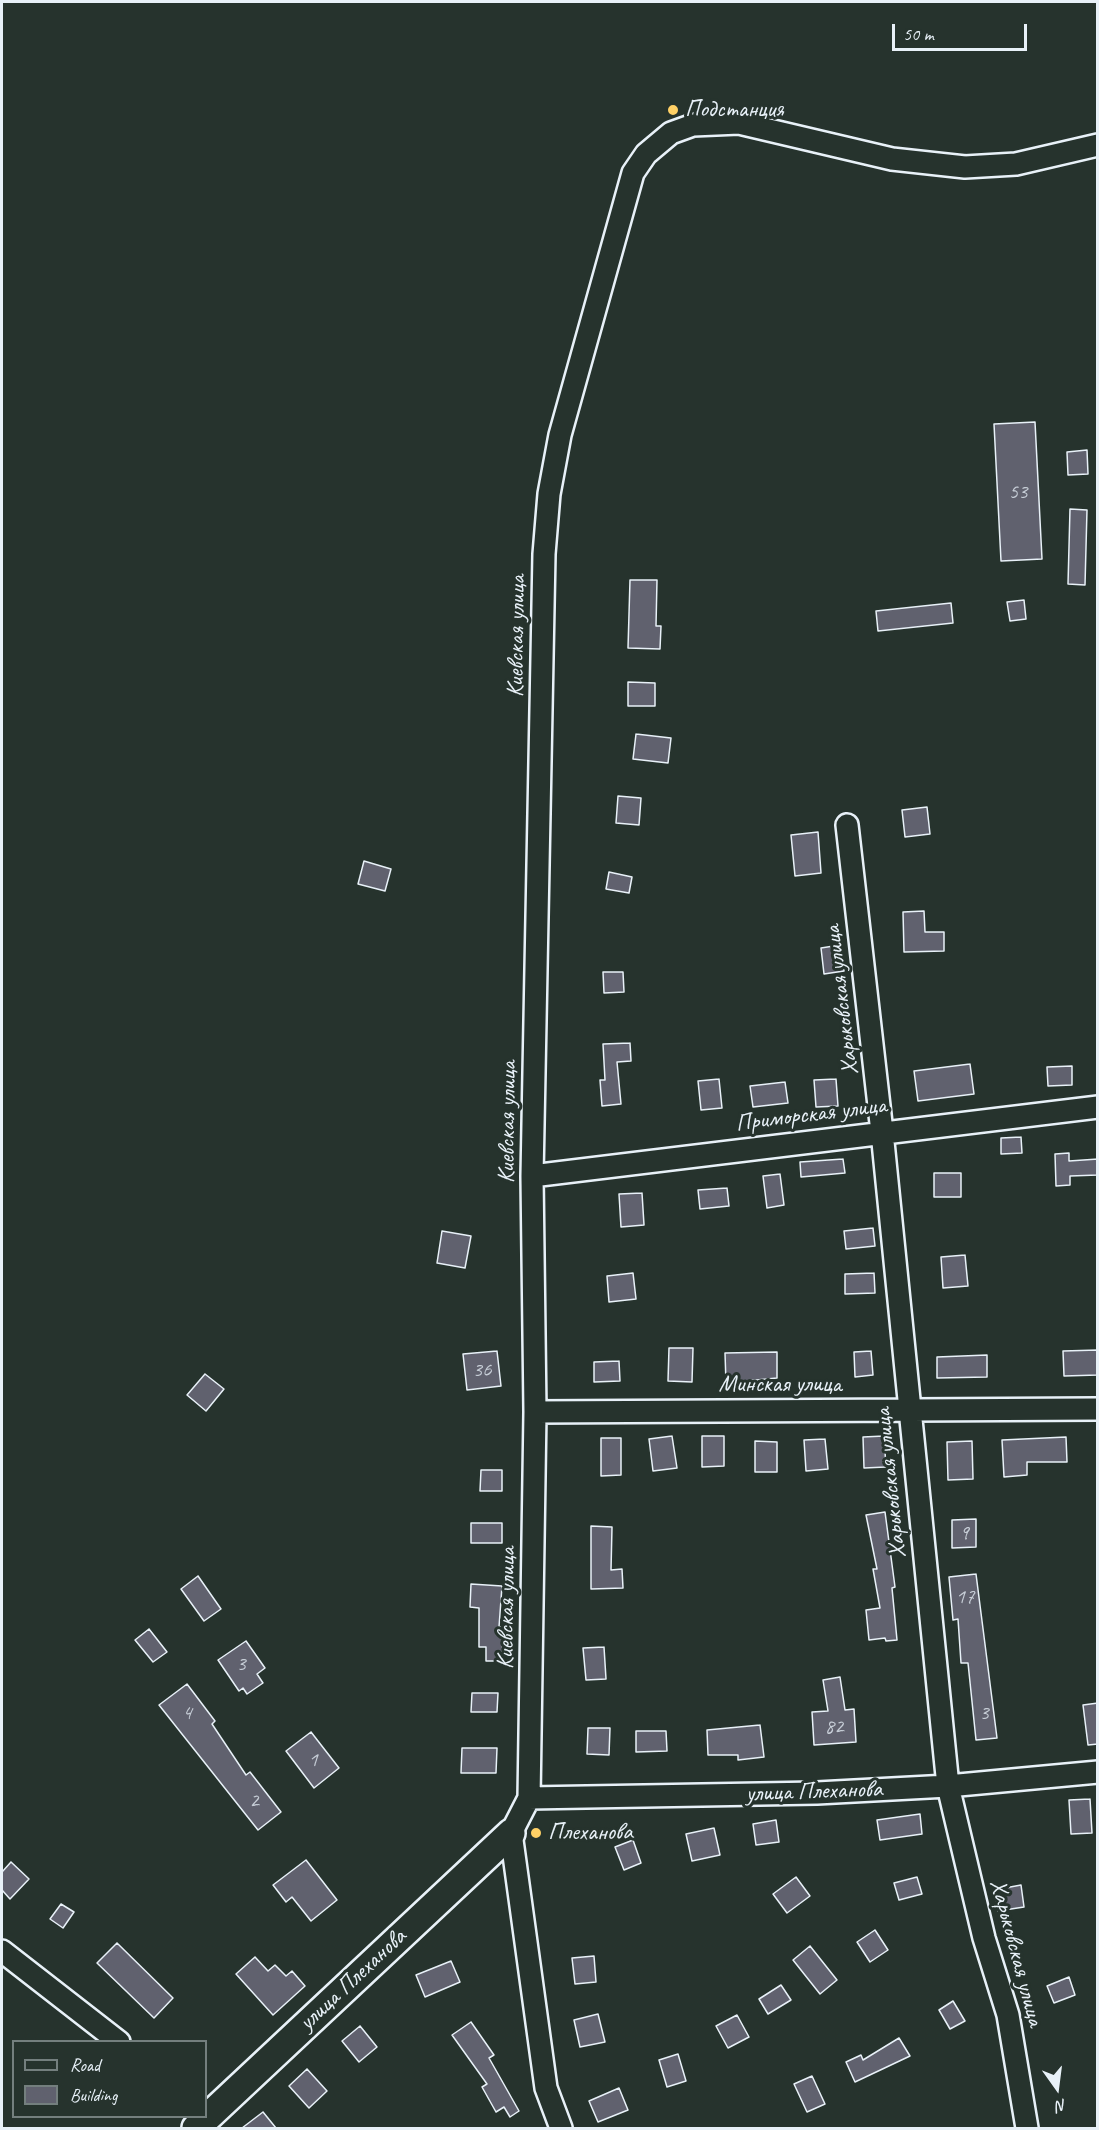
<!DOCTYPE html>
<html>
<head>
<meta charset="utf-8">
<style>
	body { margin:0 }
	#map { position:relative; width:1099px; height:2130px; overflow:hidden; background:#26332d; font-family:Caveat,sans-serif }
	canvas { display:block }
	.frame { position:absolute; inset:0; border:3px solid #e8f1f8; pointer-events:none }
	.legend { position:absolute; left:12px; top:2040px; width:195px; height:78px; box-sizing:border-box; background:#26332d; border:2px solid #747f7e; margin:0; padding:8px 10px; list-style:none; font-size:18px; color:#e8f1f8 }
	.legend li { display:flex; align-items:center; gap:12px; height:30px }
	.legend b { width:30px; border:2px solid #747f7e }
	.north { position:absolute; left:1027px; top:2058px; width:60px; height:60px; -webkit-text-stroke:4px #26332d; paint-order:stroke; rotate:166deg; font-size:16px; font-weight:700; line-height:24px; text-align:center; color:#e8f1f8 }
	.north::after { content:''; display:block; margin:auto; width:21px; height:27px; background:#e8f1f8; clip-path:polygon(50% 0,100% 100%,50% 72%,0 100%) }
	.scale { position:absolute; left:892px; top:24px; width:135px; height:27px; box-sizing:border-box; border:3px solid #e8f1f8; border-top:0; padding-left:8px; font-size:18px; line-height:21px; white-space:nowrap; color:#e8f1f8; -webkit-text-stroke:4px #26332d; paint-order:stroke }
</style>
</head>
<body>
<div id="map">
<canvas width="1099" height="2130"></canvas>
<div class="frame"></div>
<ul class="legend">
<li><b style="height:8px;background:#26332d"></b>Road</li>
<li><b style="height:16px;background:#60616e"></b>Building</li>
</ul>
<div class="north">N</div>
<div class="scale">50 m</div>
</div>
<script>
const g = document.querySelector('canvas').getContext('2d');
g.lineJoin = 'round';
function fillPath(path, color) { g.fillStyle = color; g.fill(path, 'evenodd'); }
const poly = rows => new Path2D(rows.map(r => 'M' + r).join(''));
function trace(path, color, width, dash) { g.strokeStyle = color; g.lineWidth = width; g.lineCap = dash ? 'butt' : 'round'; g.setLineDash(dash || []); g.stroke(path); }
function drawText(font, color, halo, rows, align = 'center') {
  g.font = font + ' Caveat,sans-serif'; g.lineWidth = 6; g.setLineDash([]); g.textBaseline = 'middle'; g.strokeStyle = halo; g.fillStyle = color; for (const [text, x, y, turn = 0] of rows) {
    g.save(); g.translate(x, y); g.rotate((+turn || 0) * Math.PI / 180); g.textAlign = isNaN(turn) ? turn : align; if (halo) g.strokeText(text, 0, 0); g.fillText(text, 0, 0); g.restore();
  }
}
const building = poly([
	[1035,422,1042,559,1001,561,994,424,1035,422],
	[1087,450,1088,474,1068,475,1067,452,1087,450],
	[1070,509,1087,510,1085,585,1068,584,1070,509],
	[630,580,657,580,656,626,661,626,660,649,628,648,630,580],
	[1024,600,1026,619,1010,621,1007,602,1024,600],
	[951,603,953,623,878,631,876,611,951,603],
	[628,682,655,683,655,706,628,706,628,682],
	[636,734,671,738,668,763,633,759,636,734],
	[618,796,641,798,639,825,616,823,618,796],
	[927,807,930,834,905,837,902,810,927,807],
	[818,832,821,873,795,876,791,835,818,832],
	[364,861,391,869,385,891,358,884,364,861],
	[609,872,632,877,629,893,606,889,609,872],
	[924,911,925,932,944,932,944,951,904,952,903,912,924,911],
	[840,945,844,971,824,974,821,948,840,945],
	[603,972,623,972,624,992,604,993,603,972],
	[630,1043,631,1061,617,1062,621,1104,602,1106,600,1080,605,1080,603,1044,630,1043],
	[970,1064,974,1094,918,1101,914,1071,970,1064],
	[1072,1066,1072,1085,1048,1086,1047,1067,1072,1066],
	[719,1079,722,1108,701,1110,698,1081,719,1079],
	[836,1079,838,1106,816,1107,814,1080,836,1079],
	[785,1082,788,1103,753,1107,750,1086,785,1082],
	[1021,1137,1022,1153,1001,1154,1001,1138,1021,1137],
	[1069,1153,1069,1161,1098,1159,1098,1175,1070,1176,1070,1185,1056,1186,1055,1154,1069,1153],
	[843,1159,845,1173,801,1177,800,1162,843,1159],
	[934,1173,961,1173,961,1197,934,1197,934,1173],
	[780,1174,784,1205,767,1208,763,1176,780,1174],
	[727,1188,729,1206,700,1209,698,1190,727,1188],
	[642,1193,644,1225,621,1227,619,1194,642,1193],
	[873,1228,875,1246,846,1249,844,1231,873,1228],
	[442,1231,471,1236,465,1268,437,1263,442,1231],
	[965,1255,968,1286,943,1288,941,1257,965,1255],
	[633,1273,636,1299,609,1302,607,1276,633,1273],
	[874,1273,875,1293,845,1294,845,1274,874,1273],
	[669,1348,693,1348,692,1382,668,1381,669,1348],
	[1098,1350,1098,1375,1064,1376,1063,1351,1098,1350],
	[497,1351,501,1386,467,1390,463,1354,497,1351],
	[871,1351,873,1375,855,1377,854,1352,871,1351],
	[777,1352,777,1378,726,1383,725,1353,777,1352],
	[987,1355,987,1377,937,1378,937,1357,987,1355],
	[619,1361,620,1381,594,1382,594,1362,619,1361],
	[205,1374,224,1389,206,1411,187,1395,205,1374],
	[672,1436,677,1468,653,1471,649,1439,672,1436],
	[702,1436,724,1436,724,1466,702,1467,702,1436],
	[884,1436,886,1467,864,1468,863,1437,884,1436],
	[1066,1437,1067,1462,1027,1462,1027,1475,1004,1477,1002,1440,1066,1437],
	[601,1438,621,1438,621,1475,601,1476,601,1438],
	[825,1439,828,1469,806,1471,804,1440,825,1439],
	[755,1441,777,1442,777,1472,755,1472,755,1441],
	[972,1441,973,1479,948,1480,947,1442,972,1441],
	[481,1470,502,1470,502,1491,480,1491,481,1470],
	[885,1512,895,1587,892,1588,897,1640,886,1641,885,1638,869,1640,866,1610,880,1608,873,1569,877,1569,866,1515,885,1512],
	[976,1519,976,1547,952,1548,952,1520,976,1519],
	[471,1523,502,1523,502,1543,471,1543,471,1523],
	[591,1526,612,1527,611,1570,622,1569,623,1588,591,1589,591,1526],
	[976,1574,997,1738,976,1740,968,1663,961,1663,958,1619,953,1620,949,1577,976,1574],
	[198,1576,221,1609,204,1621,181,1589,198,1576],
	[471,1584,502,1586,499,1627,503,1627,502,1661,486,1661,486,1647,479,1647,479,1608,470,1607,471,1584],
	[149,1629,167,1652,153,1662,135,1640,149,1629],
	[246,1641,265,1668,257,1674,263,1683,247,1694,243,1688,239,1691,218,1660,246,1641],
	[604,1647,606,1679,586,1680,583,1648,604,1647],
	[840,1677,845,1710,854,1709,856,1742,814,1745,812,1712,828,1711,823,1680,840,1677],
	[187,1684,215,1721,212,1724,246,1775,250,1772,281,1812,258,1830,159,1705,187,1684],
	[472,1693,498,1693,497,1712,471,1712,472,1693],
	[1098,1703,1098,1744,1088,1745,1083,1705,1098,1703],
	[760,1725,764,1757,738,1760,738,1755,708,1755,707,1730,760,1725],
	[588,1728,610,1728,609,1755,587,1754,588,1728],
	[636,1731,666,1731,667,1751,636,1752,636,1731],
	[311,1732,339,1768,314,1788,286,1751,311,1732],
	[462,1748,497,1748,496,1773,461,1773,462,1748],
	[1090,1799,1092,1833,1071,1834,1069,1800,1090,1799],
	[920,1814,922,1834,880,1840,877,1820,920,1814],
	[776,1820,779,1842,756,1845,753,1824,776,1820],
	[714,1828,720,1855,692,1861,686,1834,714,1828],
	[633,1840,641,1863,624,1870,615,1847,633,1840],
	[306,1860,337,1900,311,1921,292,1897,286,1902,273,1885,306,1860],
	[11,1862,29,1879,10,1899,2,1890,2,1872,11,1862],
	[796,1877,810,1896,787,1913,773,1894,796,1877],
	[917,1877,922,1894,899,1900,894,1883,917,1877],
	[1021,1885,1024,1907,998,1911,994,1890,1021,1885],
	[61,1904,74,1912,63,1928,50,1919,61,1904],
	[875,1930,888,1950,870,1962,857,1942,875,1930],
	[117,1943,173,1998,154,2018,97,1963,117,1943],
	[810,1946,837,1980,820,1994,793,1960,810,1946],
	[594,1956,596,1982,575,1984,572,1958,594,1956],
	[255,1957,268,1971,275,1965,286,1976,292,1971,305,1986,273,2015,236,1974,255,1957],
	[451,1961,460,1982,425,1997,416,1975,451,1961],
	[1069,1977,1075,1995,1054,2003,1047,1986,1069,1977],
	[781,1985,791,2000,768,2014,759,1999,781,1985],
	[953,2001,965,2021,950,2029,939,2010,953,2001],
	[598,2014,605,2042,580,2047,574,2020,598,2014],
	[737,2015,749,2037,728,2048,716,2026,737,2015],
	[471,2022,494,2055,489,2058,519,2111,510,2117,504,2107,496,2112,482,2087,487,2084,452,2035,471,2022],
	[360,2026,377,2047,359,2062,342,2041,360,2026],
	[899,2038,910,2056,855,2082,846,2062,861,2055,863,2060,899,2038],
	[678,2054,686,2081,667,2087,659,2060,678,2054],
	[307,2069,327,2091,309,2108,289,2086,307,2069],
	[812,2076,825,2104,807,2112,794,2084,812,2076],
	[619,2088,628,2110,598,2122,589,2101,619,2088],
	[263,2112,276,2128,242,2128,263,2112]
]);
fillPath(building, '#60616e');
trace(building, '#e8f1f8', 1.5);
const minor = poly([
	[847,825,882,1132,948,1786,984,1938,1008,2015,1027,2128],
	[532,1176,1098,1107],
	[535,1412,1098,1409],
	[529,1798,817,1793,948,1786,1098,1772],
	[2,1951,119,2042],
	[561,2128,546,2088,511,1833,529,1798,535,1412,532,1176,544,554,549,494,560,435,633,173,646,154,671,133,693,125,739,123,892,159,965,167,1016,164,1098,145]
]);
const tertiary = poly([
	[196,2128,511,1833]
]);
trace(minor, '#e8f1f8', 26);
trace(tertiary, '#e8f1f8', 32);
trace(minor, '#26332d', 21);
trace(tertiary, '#26332d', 27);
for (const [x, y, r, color] of [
	[673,110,6,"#ffd166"],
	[536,1833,6,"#ffd166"]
]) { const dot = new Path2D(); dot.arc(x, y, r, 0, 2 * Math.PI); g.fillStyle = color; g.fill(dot); trace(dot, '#26332d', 2); }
drawText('21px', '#c6cdd6', null, [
	["53",1018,492],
	["36",482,1370],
	["9",964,1533],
	["17",965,1597],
	["3",241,1664],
	["4",187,1713],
	["3",984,1713],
	["82",834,1727],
	["1",313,1760],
	["2",254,1801]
]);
drawText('24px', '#e8f1f8', '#26332d', [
	["Подстанция",685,110],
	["Плеханова",548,1833]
], 'left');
drawText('24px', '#e8f1f8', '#26332d', [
	["Киевская улица",517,636,-89],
	["Харьковская улица",842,1000,-97],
	["Приморская улица",811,1115,-7],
	["Киевская улица",508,1122,-89],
	["Минская улица",780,1385],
	["Харьковская улица",891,1483,-96],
	["Киевская улица",507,1608,-89],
	["улица Плеханова",814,1792,-2],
	["Харьковская улица",1016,1953,75],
	["улица Плеханова",353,1980,-43]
]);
</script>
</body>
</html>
